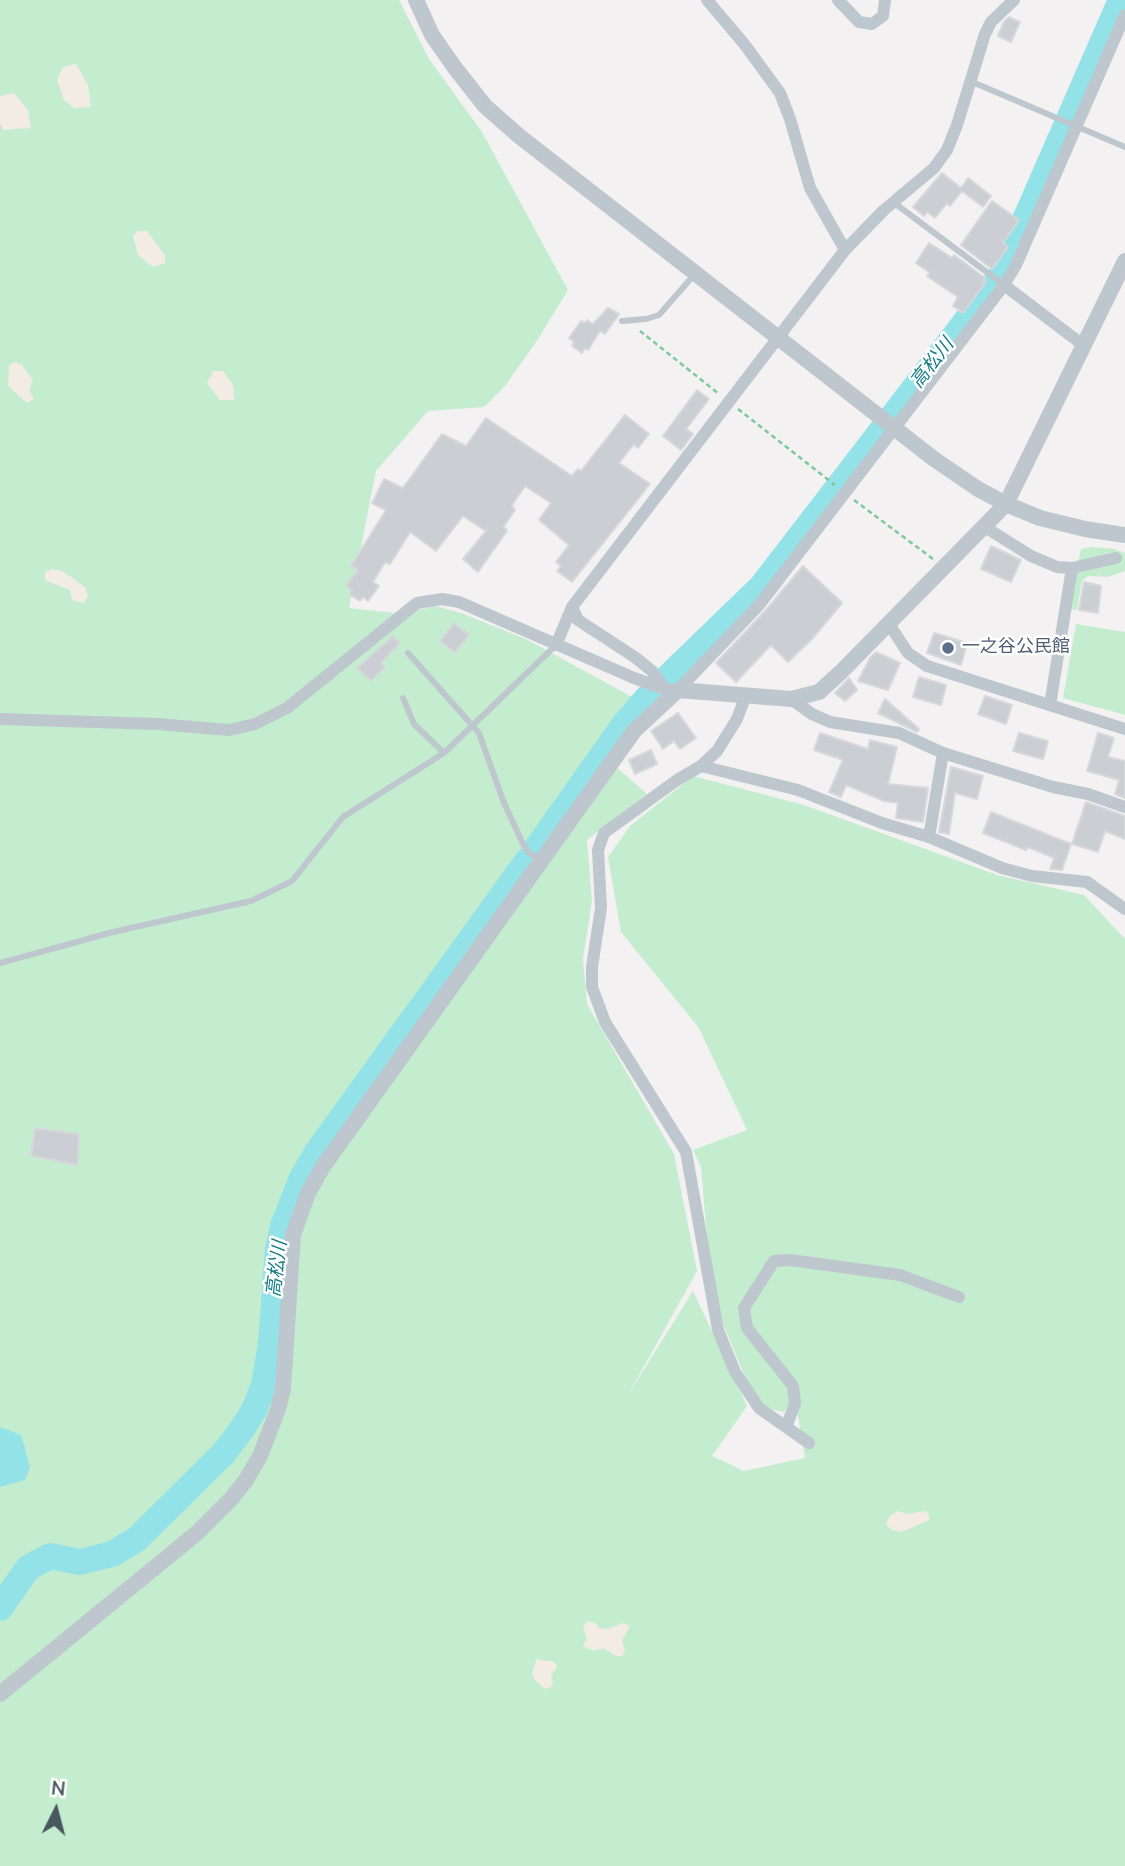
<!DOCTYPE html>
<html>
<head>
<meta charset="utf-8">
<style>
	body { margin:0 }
	#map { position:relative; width:1125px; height:1866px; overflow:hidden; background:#f3f1f2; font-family:"Nunito Sans",sans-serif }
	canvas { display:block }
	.north { position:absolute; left:21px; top:1775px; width:70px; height:70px; -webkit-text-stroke:5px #fff; paint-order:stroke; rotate:6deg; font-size:19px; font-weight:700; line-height:28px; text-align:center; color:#4a575e }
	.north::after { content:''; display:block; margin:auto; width:24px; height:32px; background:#4a575e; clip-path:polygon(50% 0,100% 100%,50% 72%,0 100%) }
</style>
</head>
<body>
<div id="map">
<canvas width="1125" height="1866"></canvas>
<div class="north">N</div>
</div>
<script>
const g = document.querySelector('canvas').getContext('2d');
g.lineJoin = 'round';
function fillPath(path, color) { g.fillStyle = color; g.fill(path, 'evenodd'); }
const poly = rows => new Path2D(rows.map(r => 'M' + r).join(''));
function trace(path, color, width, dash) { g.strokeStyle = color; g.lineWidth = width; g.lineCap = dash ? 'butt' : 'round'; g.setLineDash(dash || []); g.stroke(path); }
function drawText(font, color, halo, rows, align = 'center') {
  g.font = font + ' "Nunito Sans","Noto Sans JP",sans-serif'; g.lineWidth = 5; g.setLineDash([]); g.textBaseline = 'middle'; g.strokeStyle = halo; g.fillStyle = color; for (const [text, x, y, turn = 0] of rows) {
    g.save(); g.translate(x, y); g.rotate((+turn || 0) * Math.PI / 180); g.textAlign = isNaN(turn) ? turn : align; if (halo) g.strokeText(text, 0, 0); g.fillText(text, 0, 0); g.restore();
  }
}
fillPath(poly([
	[0,0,399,0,429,59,482,132,568,290,538,339,505,386,484,407,428,411,376,471,349,608,404,614,435,606,461,613,526,639,634,698,554,803,507,910,615,766,647,794,587,840,592,901,583,959,587,1004,674,1154,697,1271,628,1395,693,1291,747,1406,712,1456,744,1471,805,1458,795,1399,784,1412,757,1406,712,1297,701,1167,693,1150,747,1130,699,1028,621,932,608,857,630,826,693,776,804,805,997,875,1084,895,1125,939,1125,1866,0,1866],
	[1093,547,1114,549,1125,553,1125,571,1108,577,1088,576,1082,581,1077,610,1069,609,1081,549],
	[1076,624,1125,632,1125,715,1063,698]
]), '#c3edce');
fillPath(poly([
	[76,64,88,85,91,107,74,108,64,100,57,80,63,67],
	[14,93,28,110,31,128,3,130,0,123,0,96],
	[138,231,147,231,165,255,165,263,153,267,138,255,133,236],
	[15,362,22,365,33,380,29,390,34,399,27,403,8,386,9,365],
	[213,371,223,371,233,385,234,400,220,400,207,383],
	[53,569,64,572,85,587,88,596,84,603,72,600,70,590,45,580,45,572],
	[898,1511,907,1514,925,1511,929,1515,929,1520,902,1532,892,1530,886,1524,889,1517],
	[588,1621,595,1623,599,1628,608,1629,623,1623,630,1626,622,1640,625,1652,622,1656,616,1656,603,1648,594,1651,583,1646,587,1638,583,1627],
	[537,1658,543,1661,552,1661,558,1666,551,1675,553,1682,551,1687,545,1689,534,1679,532,1673]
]), '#f3ece4');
fillPath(poly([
	[0,1427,21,1435,30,1467,25,1480,0,1487]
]), '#93e2e7');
trace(poly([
	[667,678,762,586,1000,277,1121,0],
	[536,849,624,725,648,697],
	[0,1608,28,1568,50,1556,80,1562,112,1554,137,1539,224,1453,242,1429,254,1410,264,1385,271,1344,278,1249,283,1226,302,1178,317,1152,528,860]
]), '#93e2e7', 26);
const building = poly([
	[1009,17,1020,22,1011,42,998,36,1004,22,1009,17],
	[942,173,961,188,968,178,991,196,983,207,962,191,950,206,947,203,935,218,927,212,924,216,913,207,942,173],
	[992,201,1019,220,1003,243,1008,247,992,269,961,245,992,201],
	[929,243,952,258,954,255,985,278,983,281,986,282,963,313,953,306,958,297,927,276,930,273,916,263,929,243],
	[608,308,619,314,605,334,600,331,588,350,585,348,582,353,572,346,574,342,569,338,581,321,585,323,587,320,593,324,608,308],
	[697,390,709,399,686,429,693,434,681,450,663,436,697,390],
	[625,415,649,434,638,448,634,444,619,463,650,484,572,582,557,571,561,566,556,562,569,545,539,520,551,503,525,486,512,505,515,510,504,526,507,531,478,572,463,559,486,531,463,516,436,551,410,532,390,564,385,562,373,582,379,586,368,601,363,597,360,601,349,594,352,590,346,586,358,570,351,566,386,510,372,503,384,479,403,488,442,434,466,446,486,418,572,476,578,469,581,471,625,415],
	[991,546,1021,560,1011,582,981,569,991,546],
	[803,566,842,603,812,639,788,662,771,645,736,682,716,663,766,610,803,566],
	[1084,582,1101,586,1098,613,1079,610,1084,582],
	[454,623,469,635,455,653,440,641,454,623],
	[934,633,967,643,961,665,927,653,934,633],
	[393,636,400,643,381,663,385,667,371,681,357,668,393,636],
	[876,652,900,663,888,690,858,681,870,658,876,652],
	[919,677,946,685,941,705,913,697,919,677],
	[849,678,857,690,845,701,835,693,849,678],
	[985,696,1012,705,1006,724,978,714,985,696],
	[885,699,919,729,917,732,878,713,885,699],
	[678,713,696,738,680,749,674,741,663,749,651,731,678,713],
	[820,733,868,749,870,740,897,747,888,784,928,788,923,822,896,818,898,803,884,801,846,785,841,797,829,792,843,760,814,750,820,733],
	[1019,733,1048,741,1043,759,1013,751,1019,733],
	[1098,733,1114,738,1108,757,1125,761,1125,798,1115,794,1119,780,1087,771,1098,733],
	[651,750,657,764,635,774,629,760,651,750],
	[951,767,983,776,977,799,955,793,949,834,939,832,951,767],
	[1086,802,1125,816,1125,839,1105,831,1098,852,1072,844,1086,802],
	[991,812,1071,844,1062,870,1050,869,1054,858,1028,847,1026,850,983,833,991,812],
	[35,1128,79,1134,78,1165,31,1156,35,1128]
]);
fillPath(building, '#cbcfd3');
trace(building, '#d6d8dc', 2);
trace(poly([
	[640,331,719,394],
	[738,409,835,485],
	[854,500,933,559]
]), '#7dc999', 2.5, [5, 3.5]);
trace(poly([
	[970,81,1125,147],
	[893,202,1004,285],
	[622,321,646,319,659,315,694,275],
	[408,653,479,733,504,803,523,844,527,851,540,860],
	[403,698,414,724,444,753],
	[0,963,113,932,251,901,292,881,343,817,444,753,556,645]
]), '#bec7cd', 6);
trace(poly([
	[707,0,745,45,780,93,790,119,810,188,845,250],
	[838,0,859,22,872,24,883,16,885,0],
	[1004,285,1083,345],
	[985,527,1031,556,1057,567,1072,568,1050,705],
	[1072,568,1116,558],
	[572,607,578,620,636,658,652,671,664,688],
	[889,624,908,653,927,666,1125,729],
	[556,645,572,607,845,250,884,210,934,168,947,150,957,125,985,34,991,22,1014,0],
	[746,695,737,719,717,751,701,766,677,780,604,833,598,850,601,908,592,967,592,987,605,1022,686,1152,718,1330,735,1372,759,1408,809,1443],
	[791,699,812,714,830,722,899,733,943,753,1053,787,1088,794,1125,807],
	[0,719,158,724,229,730,255,724,287,708,417,603,442,599,459,602,634,678,664,689,678,690,759,605,1004,285,1016,265,1125,15],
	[943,753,929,837,1002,868,1032,876,1087,882,1125,909],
	[701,766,798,790,882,823,929,837],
	[786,1427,795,1404,793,1386,747,1328,744,1308,774,1261,790,1260,900,1275,959,1297]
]), '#bec7cd', 12);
trace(poly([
	[416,0,432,35,455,68,485,106,519,136,934,459,978,489,1006,504,1040,518,1085,529,1125,535],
	[0,1694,197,1533,231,1499,246,1480,260,1456,278,1409,283,1389,293,1235,308,1193,322,1168,634,731,678,690,791,699,819,692,841,672,1006,504,1125,261]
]), '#bec7cd', 16);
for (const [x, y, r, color] of [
	[948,648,7,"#5c6f8a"]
]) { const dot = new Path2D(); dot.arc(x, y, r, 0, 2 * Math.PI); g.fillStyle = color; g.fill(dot); trace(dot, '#fff', 2.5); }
drawText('18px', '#4e5e75', '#fff', [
	["一之谷公民館",962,648]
], 'left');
drawText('italic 19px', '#157f87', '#fff', [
	["高松川",933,364,-52],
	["高松川",278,1269,-83]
]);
</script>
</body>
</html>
